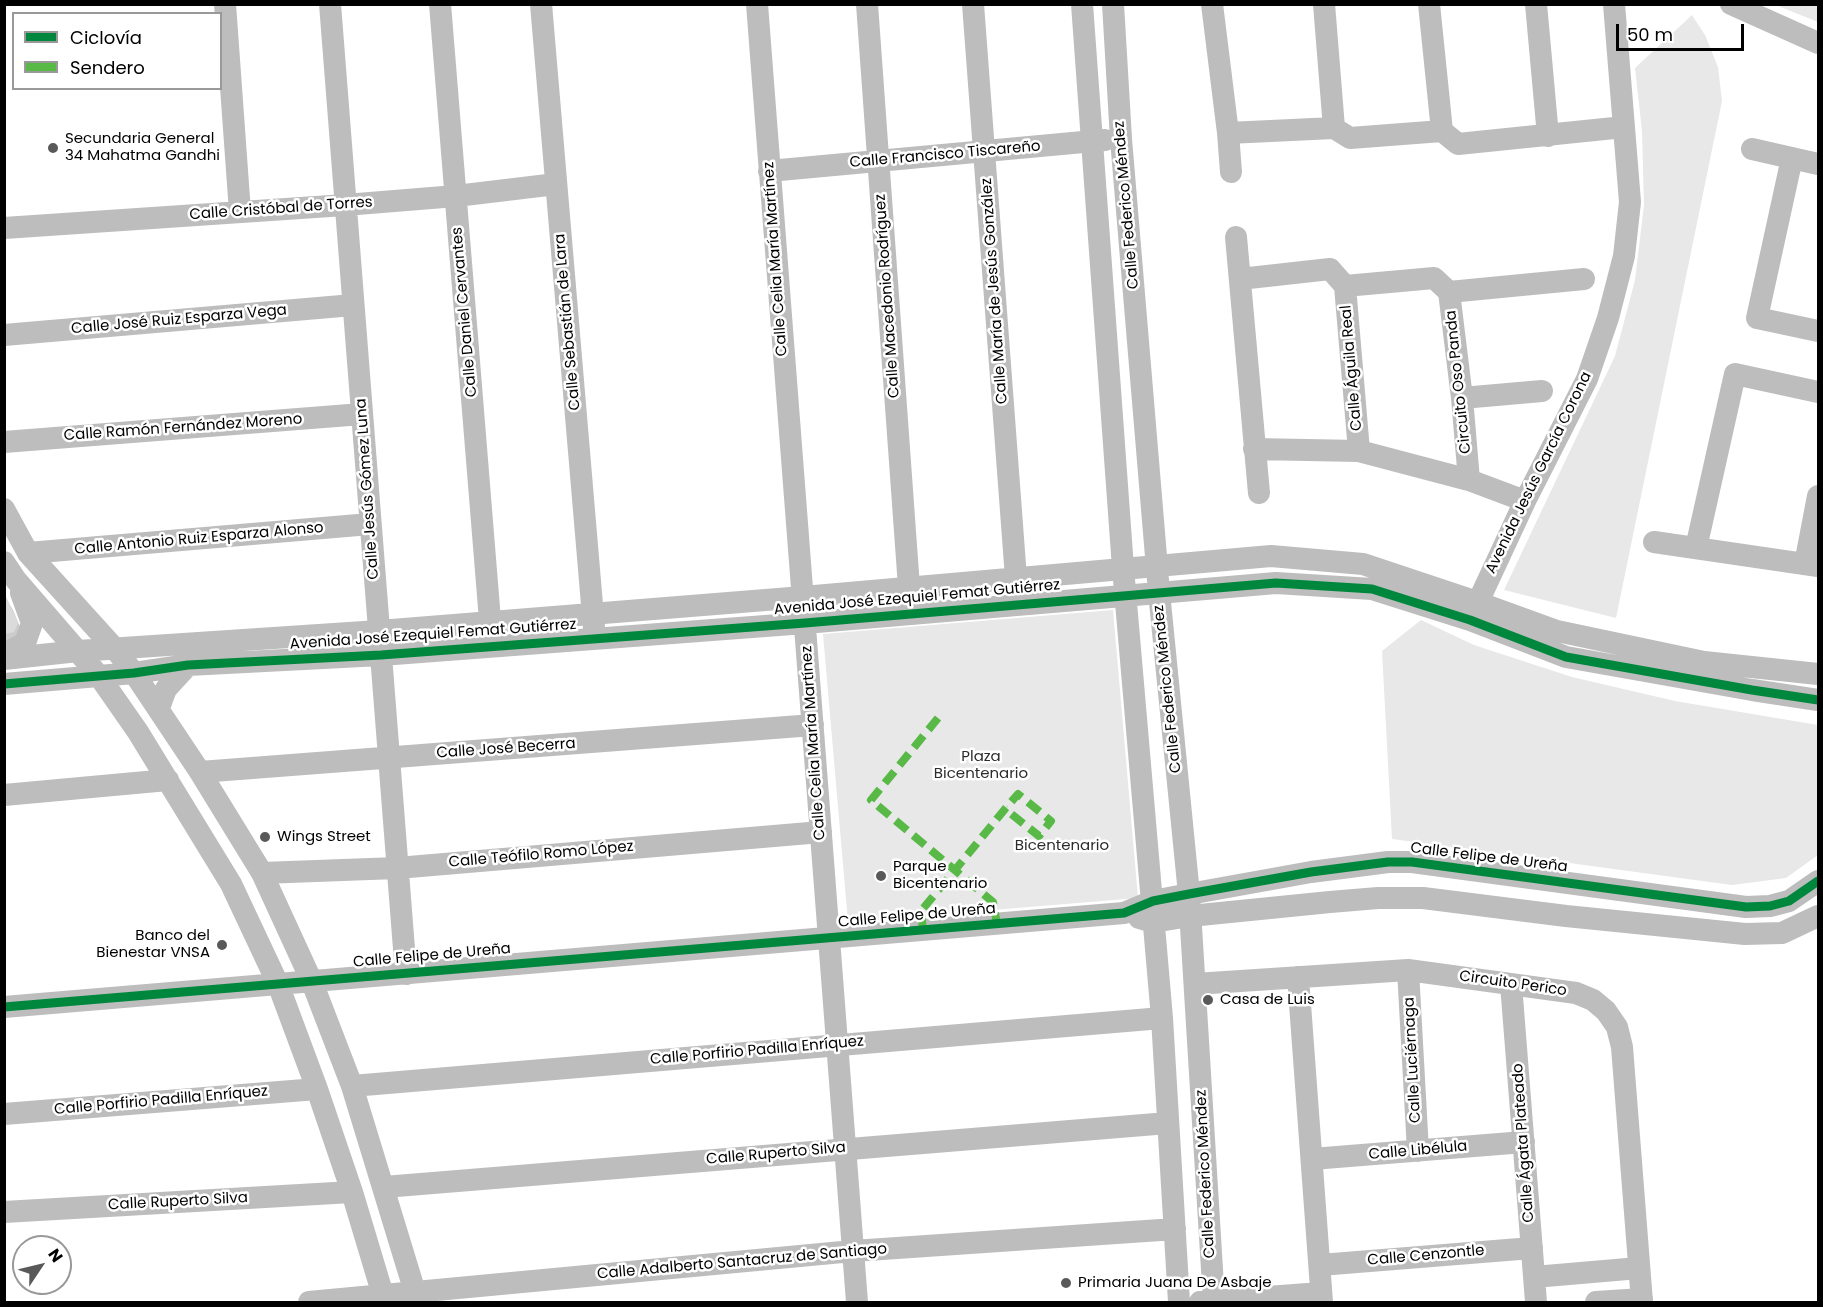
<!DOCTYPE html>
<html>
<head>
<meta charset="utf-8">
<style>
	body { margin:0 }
	#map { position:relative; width:1823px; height:1307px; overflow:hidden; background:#fff; font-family:Poppins,sans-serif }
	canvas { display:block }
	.frame { position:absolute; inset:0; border:6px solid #000; pointer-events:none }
	.legend { position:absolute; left:12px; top:12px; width:210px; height:78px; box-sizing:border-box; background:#fff; border:2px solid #999; margin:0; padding:8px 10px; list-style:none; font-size:18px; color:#000 }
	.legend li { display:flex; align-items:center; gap:12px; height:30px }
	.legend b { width:30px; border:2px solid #999 }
	.north { position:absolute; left:12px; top:1235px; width:60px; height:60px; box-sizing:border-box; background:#fff; border:2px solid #999; border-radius:50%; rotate:55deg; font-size:16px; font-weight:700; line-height:24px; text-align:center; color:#000 }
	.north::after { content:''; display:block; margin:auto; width:21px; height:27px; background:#595959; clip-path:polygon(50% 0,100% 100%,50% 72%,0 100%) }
	.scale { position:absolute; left:1616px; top:24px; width:128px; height:27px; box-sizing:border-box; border:3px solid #000; border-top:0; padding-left:8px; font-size:18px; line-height:21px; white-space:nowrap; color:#000; -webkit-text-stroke:4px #fff; paint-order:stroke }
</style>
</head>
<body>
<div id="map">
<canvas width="1823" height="1307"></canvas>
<div class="frame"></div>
<ul class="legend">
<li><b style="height:8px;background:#00873e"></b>Ciclovía</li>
<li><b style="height:8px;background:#58b947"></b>Sendero</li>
</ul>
<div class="north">N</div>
<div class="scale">50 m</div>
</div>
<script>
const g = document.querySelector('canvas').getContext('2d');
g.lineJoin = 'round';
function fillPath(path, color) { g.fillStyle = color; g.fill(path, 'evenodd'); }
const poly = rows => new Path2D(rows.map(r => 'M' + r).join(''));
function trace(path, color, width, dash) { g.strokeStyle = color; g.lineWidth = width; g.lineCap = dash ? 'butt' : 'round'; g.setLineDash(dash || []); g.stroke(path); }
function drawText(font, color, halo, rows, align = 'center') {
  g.font = font + ' Poppins,sans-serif'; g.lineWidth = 5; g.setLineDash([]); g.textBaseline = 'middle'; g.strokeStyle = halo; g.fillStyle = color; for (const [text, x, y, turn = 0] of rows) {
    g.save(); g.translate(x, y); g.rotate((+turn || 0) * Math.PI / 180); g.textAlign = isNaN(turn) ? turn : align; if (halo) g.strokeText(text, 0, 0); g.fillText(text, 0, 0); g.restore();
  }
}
fillPath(poly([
	[1776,5,1818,5,1818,22,1793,12],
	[1692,15,1705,35,1718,67,1722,101,1616,618,1504,590,1615,356,1635,280,1644,205,1642,131,1635,68],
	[1113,610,1138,898,848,922,823,634],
	[1421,620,1474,645,1572,677,1675,701,1818,725,1818,855,1786,878,1732,885,1392,839,1382,651]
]), '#e8e8e8');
fillPath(poly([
	[4,595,13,610,23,634,4,644]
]), '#0003');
fillPath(poly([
	[4,592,18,623,14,632,4,634]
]), '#dbdbdb');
trace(poly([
	[225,4,240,212],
	[330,4,406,974],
	[440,4,490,620],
	[541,4,594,628],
	[757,4,857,1302],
	[867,4,909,587],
	[973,4,1016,578],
	[1082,4,1123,568,1162,1018,1179,1302],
	[1113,4,1121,139,1159,592,1189,894,1214,1302],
	[1212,4,1228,133,1231,172],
	[1324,4,1334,128],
	[1429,4,1442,131],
	[1536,4,1548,136],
	[1731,4,1818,43],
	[1228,133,1334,128,1350,138,1442,131,1458,144,1624,127],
	[1752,149,1818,164],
	[1792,158,1757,318,1818,331],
	[769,171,1105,140],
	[4,228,345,205,456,196,556,184],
	[1236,237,1259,493],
	[1240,279,1330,269,1345,286,1434,278,1449,292,1462,398,1469,480],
	[1345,286,1359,451],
	[1449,292,1584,279],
	[4,335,353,305],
	[1462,398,1542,391],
	[4,442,362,414],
	[1254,449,1359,451,1469,480,1525,501],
	[4,509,28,553,115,649,134,673,200,772,262,873,312,982,352,1086,418,1302],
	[1654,542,1818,566],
	[1696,548,1735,374,1818,392],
	[28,553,370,524],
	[4,562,16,580,99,676,138,732,231,884,278,984,317,1089,352,1192,385,1302],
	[1805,564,1818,496],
	[1472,615,1525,501,1587,379,1608,318,1624,256,1630,202,1614,4],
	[4,654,25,643,32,623,21,593],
	[4,659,78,651,379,631,803,597,1271,556,1363,564,1477,602,1557,631,1704,662,1818,674],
	[4,684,134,673,188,665,381,655,805,623,1276,583,1372,589,1470,620,1566,657,1752,690,1818,700],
	[159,708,166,689,188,665],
	[200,772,813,725],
	[4,795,168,780],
	[262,873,397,868,821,832],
	[1139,918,1153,922,1190,916,1330,902,1378,898,1423,898,1566,916,1745,934,1782,933,1818,916],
	[1408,970,1418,1151],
	[1298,977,1322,1302],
	[1195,984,1408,970,1576,993,1593,1000,1606,1011,1617,1027,1622,1047,1642,1302],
	[1511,984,1536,1302],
	[4,1007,1124,913,1153,901,1189,894,1311,872,1388,862,1412,862,1746,907,1770,906,1789,901,1818,881],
	[352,1086,1162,1018],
	[4,1114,317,1089],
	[1312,1159,1524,1142],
	[384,1187,1168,1123],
	[4,1212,352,1192],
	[1320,1265,1532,1248],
	[1534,1277,1639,1268],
	[309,1302,853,1251,1175,1229],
	[1200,1302,1321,1293],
	[1596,1302,1642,1299]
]), '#bdbdbd', 22);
trace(poly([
	[938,718,871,800,993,902,997,924],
	[923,930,921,911,955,870,1005,809,1018,794,1051,821,1039,836,1005,809]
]), '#58b947', 8, [15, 8]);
trace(poly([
	[4,684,134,673,188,665,381,655,805,623,1276,583,1372,589,1470,620,1566,657,1752,690,1818,700],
	[4,1007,1124,913,1153,901,1189,894,1311,872,1388,862,1412,862,1746,907,1770,906,1789,901,1818,881]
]), '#00873e', 9);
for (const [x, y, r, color] of [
	[53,148,6,"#595959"],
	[265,837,6,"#595959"],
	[881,876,6,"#595959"],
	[222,945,6,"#595959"],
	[1208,1000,6,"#595959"],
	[1066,1283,6,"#595959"]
]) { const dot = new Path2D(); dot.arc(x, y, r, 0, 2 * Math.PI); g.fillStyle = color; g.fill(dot); trace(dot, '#fff', 2); }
drawText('15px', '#000', '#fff', [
	["Secundaria General",65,139],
	["34 Mahatma Gandhi",65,156],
	["Wings Street",277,837],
	["Parque",893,867],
	["Bicentenario",893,884],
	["Banco del",210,936,"right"],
	["Bienestar VNSA",210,953,"right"],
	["Casa de Luis",1220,1000],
	["Primaria Juana De Asbaje",1078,1283]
], 'left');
drawText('15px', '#000', '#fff', [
	["Calle Francisco Tiscareño",945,155,-5],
	["Calle Federico Méndez",1127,205,-95],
	["Calle Cristóbal de Torres",281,209,-4],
	["Calle Celia María Martínez",776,259,-94],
	["Calle María de Jesús González",995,291,-94],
	["Calle Macedonio Rodríguez",888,296,-94],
	["Calle Daniel Cervantes",465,312,-95],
	["Calle José Ruiz Esparza Vega",179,320,-5],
	["Calle Sebastián de Lara",568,322,-95],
	["Calle Águila Real",1352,368,-95],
	["Circuito Oso Panda",1459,382,-96],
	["Calle Ramón Fernández Moreno",183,428,-4],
	["Avenida Jesús García Corona",1539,473,-64],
	["Calle Jesús Gómez Luna",368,489,-94],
	["Calle Antonio Ruiz Esparza Alonso",199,539,-5],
	["Avenida José Ezequiel Femat Gutiérrez",917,598,-5],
	["Avenida José Ezequiel Femat Gutiérrez",433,635,-4],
	["Calle Federico Méndez",1168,689,-96],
	["Calle Celia María Martínez",814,743,-94],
	["Calle José Becerra",506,749,-4],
	["Calle Teófilo Romo López",541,855,-5],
	["Calle Felipe de Ureña",1489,858,7],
	["Calle Felipe de Ureña",917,916,-5],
	["Calle Felipe de Ureña",432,956,-5],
	["Circuito Perico",1513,984,8],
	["Calle Porfirio Padilla Enríquez",757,1051,-5],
	["Calle Luciérnaga",1413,1060,-93],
	["Calle Porfirio Padilla Enríquez",161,1101,-5],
	["Calle Ágata Plateado",1524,1143,-94],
	["Calle Libélula",1418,1151,-5],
	["Calle Ruperto Silva",776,1154,-5],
	["Calle Federico Méndez",1206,1174,-93],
	["Calle Ruperto Silva",178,1202,-3],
	["Calle Cenzontle",1426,1256,-5],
	["Calle Adalberto Santacruz de Santiago",742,1262,-5]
]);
drawText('15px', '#2c2c2c', '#fff', [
	["Plaza",981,757],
	["Bicentenario",981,774],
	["Bicentenario",1062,846]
]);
</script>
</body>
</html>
